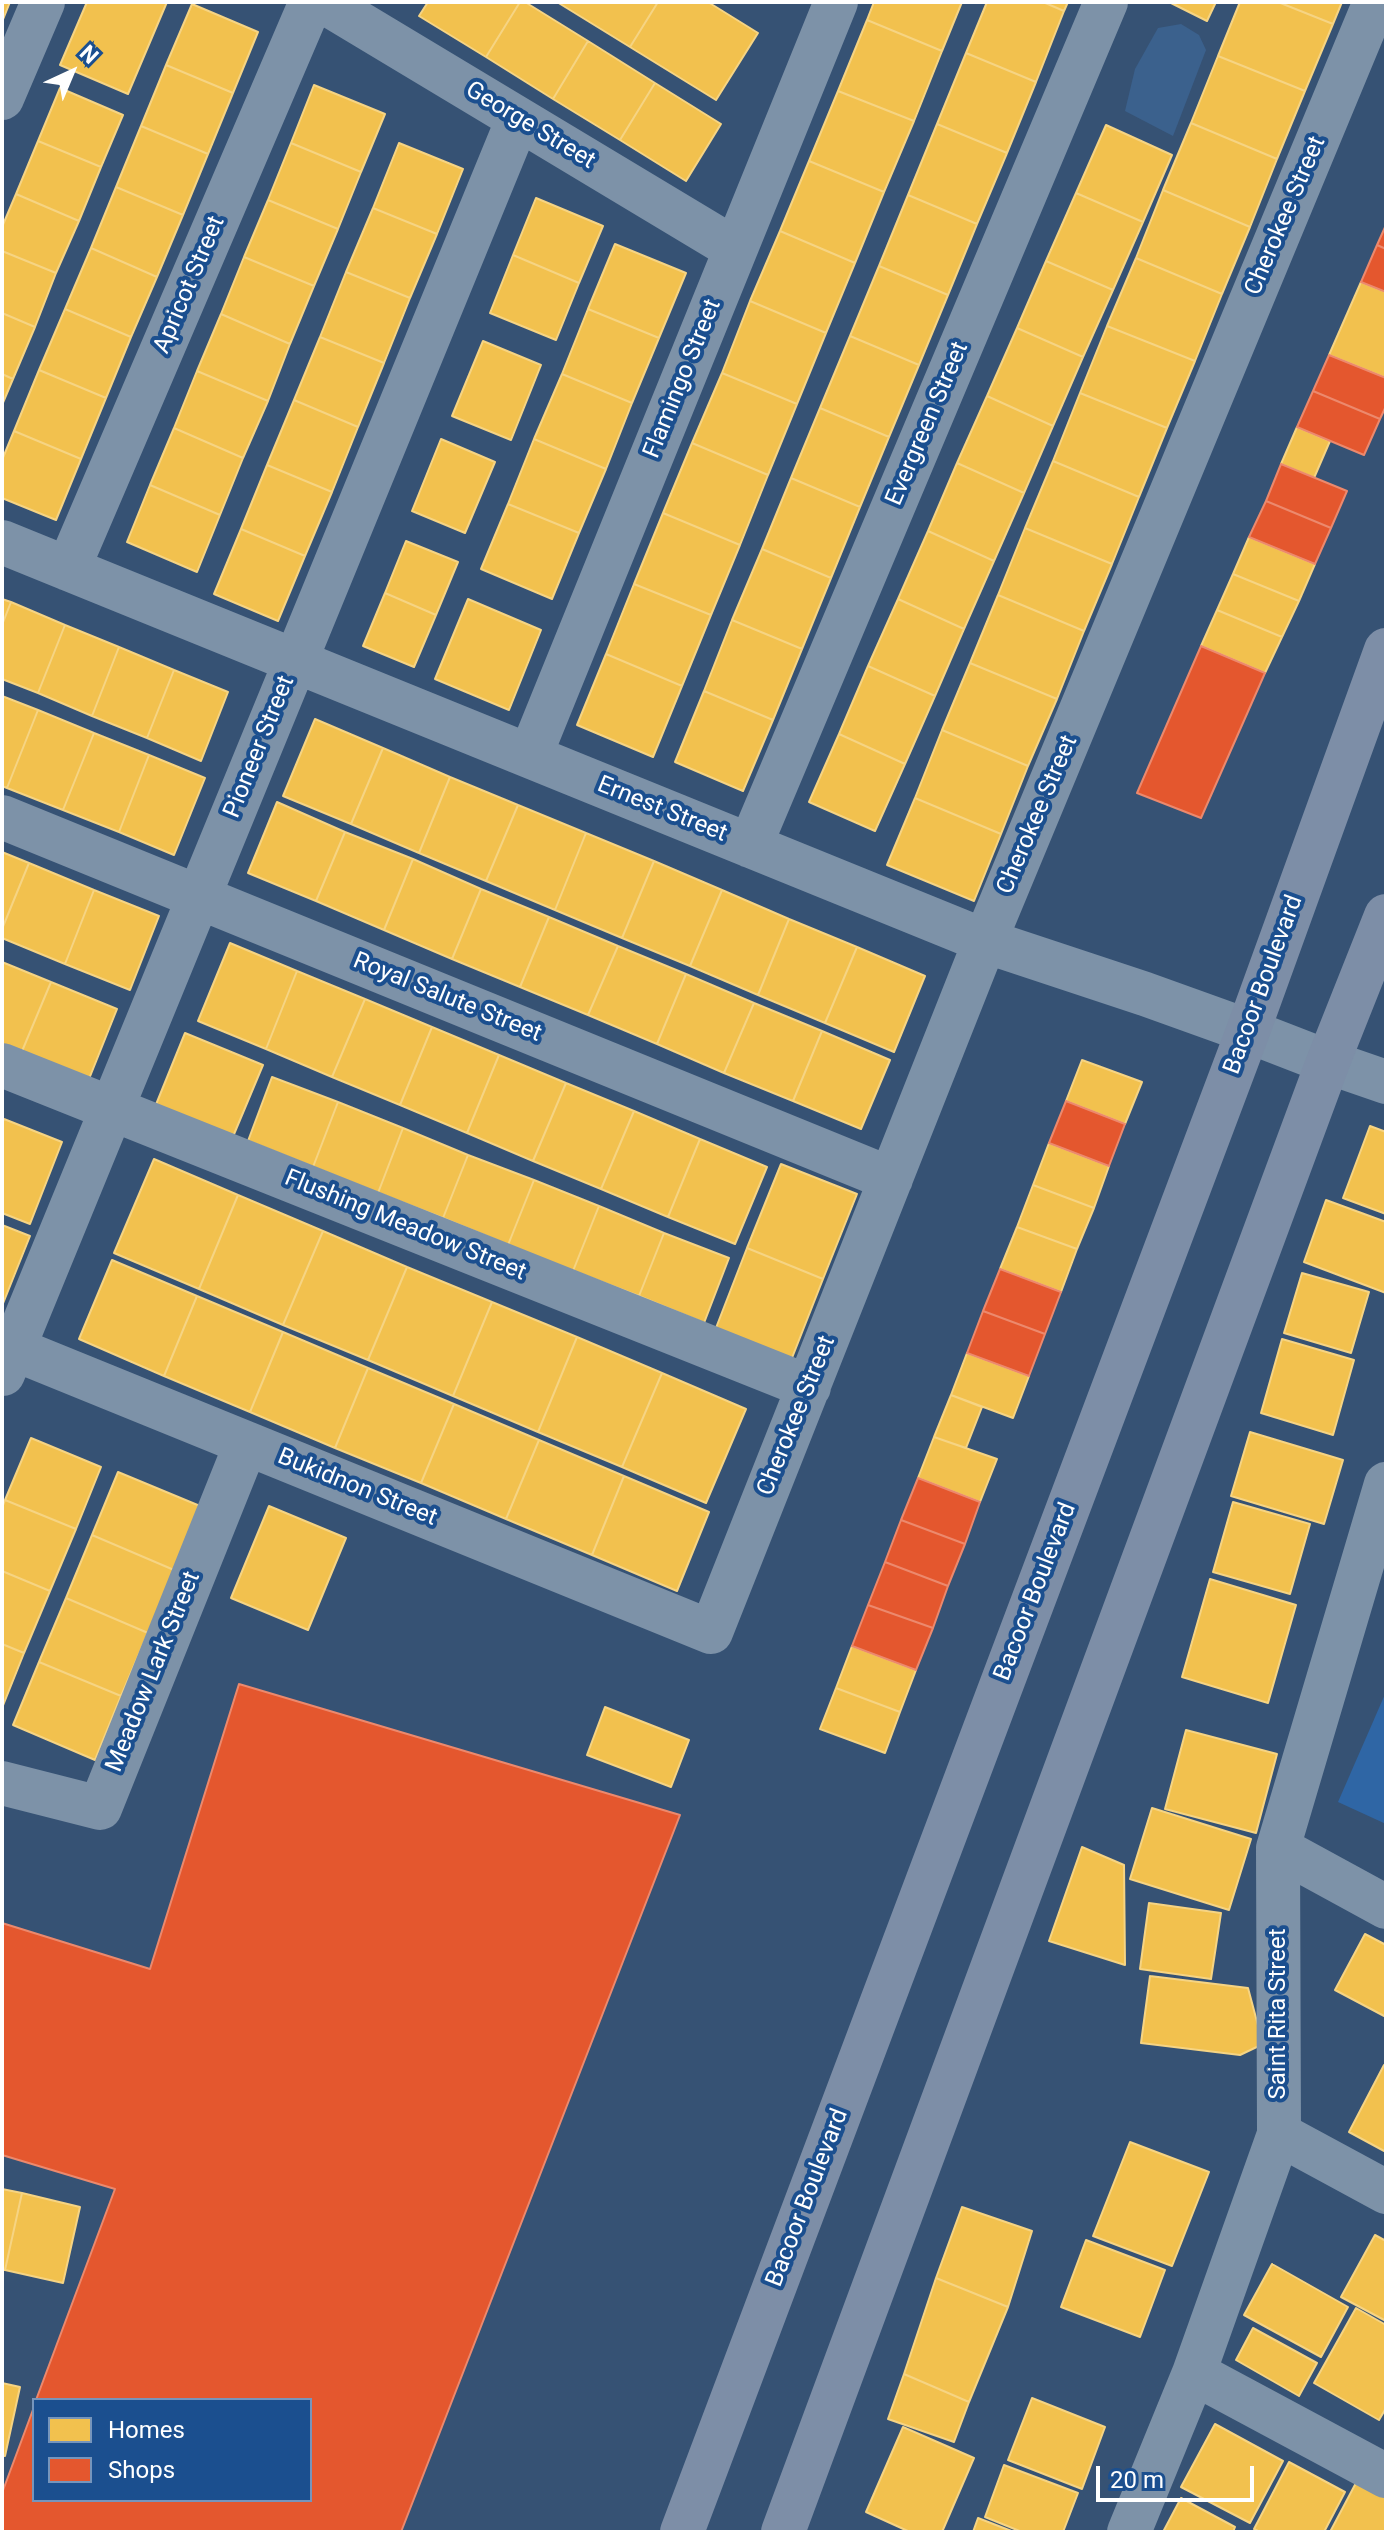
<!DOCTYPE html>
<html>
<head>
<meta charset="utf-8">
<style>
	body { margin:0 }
	#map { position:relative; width:1388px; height:2534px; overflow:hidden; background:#365274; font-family:Roboto,sans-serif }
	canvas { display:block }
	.frame { position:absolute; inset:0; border:4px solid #fff; pointer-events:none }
	.legend { position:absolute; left:32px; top:2398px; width:280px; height:104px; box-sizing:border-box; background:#1b4f8f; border:2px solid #7695bc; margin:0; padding:10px 14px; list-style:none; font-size:24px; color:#fff }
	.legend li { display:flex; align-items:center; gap:16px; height:40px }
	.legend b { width:40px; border:2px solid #7695bc }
	.north { position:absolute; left:32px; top:32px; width:80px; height:80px; -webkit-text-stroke:6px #1b4f8f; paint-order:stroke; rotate:44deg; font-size:22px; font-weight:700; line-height:32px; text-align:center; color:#fff }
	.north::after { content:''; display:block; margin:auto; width:28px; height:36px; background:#fff; clip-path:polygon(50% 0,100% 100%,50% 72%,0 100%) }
	.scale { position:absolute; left:1096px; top:2466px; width:158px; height:36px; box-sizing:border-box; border:4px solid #fff; border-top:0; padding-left:10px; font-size:24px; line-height:28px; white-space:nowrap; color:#fff; -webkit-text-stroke:6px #1b4f8f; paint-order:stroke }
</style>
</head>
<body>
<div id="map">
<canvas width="1388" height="2534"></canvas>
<div class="frame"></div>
<ul class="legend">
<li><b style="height:22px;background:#f2c14e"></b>Homes</li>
<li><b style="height:22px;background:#e4572e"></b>Shops</li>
</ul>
<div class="north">N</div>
<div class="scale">20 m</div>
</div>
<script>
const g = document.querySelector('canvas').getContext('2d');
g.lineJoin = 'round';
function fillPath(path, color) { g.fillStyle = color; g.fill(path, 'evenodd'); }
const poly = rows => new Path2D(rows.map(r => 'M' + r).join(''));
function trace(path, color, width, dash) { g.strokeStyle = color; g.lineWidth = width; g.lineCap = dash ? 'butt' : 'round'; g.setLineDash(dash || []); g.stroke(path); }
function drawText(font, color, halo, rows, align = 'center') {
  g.font = font + ' Roboto,sans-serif'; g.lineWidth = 8; g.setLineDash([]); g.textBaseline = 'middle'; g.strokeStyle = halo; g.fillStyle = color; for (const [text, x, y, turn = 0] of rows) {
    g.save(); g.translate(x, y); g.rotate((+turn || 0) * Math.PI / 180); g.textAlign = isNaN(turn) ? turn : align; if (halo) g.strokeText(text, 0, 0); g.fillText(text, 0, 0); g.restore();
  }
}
fillPath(poly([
	[1386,1692,1386,1824,1338,1802]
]), '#2f66a5');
fillPath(poly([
	[1181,24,1199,35,1206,50,1173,136,1125,111,1135,69,1158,28]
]), '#3b618d');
const homes = poly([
	[2,2,10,2,2,22,2,2],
	[87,2,167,2,128,94,60,65,87,2],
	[428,2,520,2,486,57,419,16,428,2],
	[520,2,525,2,588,41,553,99,486,57,520,2],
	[557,2,658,2,630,47,557,2],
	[658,2,708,2,758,33,716,100,630,47,658,2],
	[874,2,962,2,942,51,867,20,874,2],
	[987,2,1043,2,1064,11,1036,82,966,53,987,2],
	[1043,2,1068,2,1064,11,1043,2],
	[1169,2,1216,2,1207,21,1169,2],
	[1240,2,1278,2,1333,24,1305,91,1218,56,1240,2],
	[1278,2,1342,2,1333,24,1278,2],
	[192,4,258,32,233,93,166,65,192,4],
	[867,20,942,51,914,121,838,91,867,20],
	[588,41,655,83,620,140,553,99,588,41],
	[966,53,1036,82,1007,153,937,124,966,53],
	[1218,56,1305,91,1277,159,1191,123,1218,56],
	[166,65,233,93,208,154,141,126,166,65],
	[655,83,721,124,686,181,620,140,655,83],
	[314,85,385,114,361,172,291,143,314,85],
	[60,88,123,115,101,167,38,141,60,88],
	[838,91,914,121,884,192,809,161,838,91],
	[1191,123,1277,159,1250,227,1163,190,1191,123],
	[937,124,1007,153,977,224,908,195,937,124],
	[1106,125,1172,155,1143,222,1076,193,1106,125],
	[141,126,208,154,183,215,116,187,141,126],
	[38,141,101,167,79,221,16,194,38,141],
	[291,143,361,172,338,229,268,200,291,143],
	[399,143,463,169,437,234,373,208,399,143],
	[809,161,884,192,855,263,780,231,809,161],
	[116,187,183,215,157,277,91,248,116,187],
	[1163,190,1250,227,1222,294,1136,258,1163,190],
	[1076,193,1143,222,1113,290,1046,261,1076,193],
	[16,194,79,221,56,273,2,251,2,227,16,194],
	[908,195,977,224,948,295,879,266,908,195],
	[536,198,603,226,579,283,513,255,536,198],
	[268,200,338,229,314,286,244,257,268,200],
	[373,208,437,234,410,298,346,272,373,208],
	[780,231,855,263,826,333,750,301,780,231],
	[615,244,686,273,659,338,588,309,615,244],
	[91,248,157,277,131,337,65,309,91,248],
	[2,251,56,273,35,327,2,313,2,251],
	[513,255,579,283,556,340,490,313,513,255],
	[244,257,314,286,290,344,221,314,244,257],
	[1136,258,1222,294,1195,361,1107,326,1136,258],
	[1046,261,1113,290,1083,357,1017,328,1046,261],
	[879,266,948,295,919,365,850,336,879,266],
	[346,272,410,298,384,363,320,337,346,272],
	[1361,282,1386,292,1386,378,1329,355,1361,282],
	[750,301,826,333,797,404,722,373,750,301],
	[65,309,131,337,106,398,39,370,65,309],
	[588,309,659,338,632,403,562,374,588,309],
	[2,313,35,327,13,379,2,374,2,313],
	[221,314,290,344,268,401,197,371,221,314],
	[1107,326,1195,361,1167,428,1080,393,1107,326],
	[1017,328,1083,357,1053,426,987,396,1017,328],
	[850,336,919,365,889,437,820,408,850,336],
	[320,337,384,363,358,427,294,400,320,337],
	[483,341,541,365,511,440,452,416,483,341],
	[39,370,106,398,81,459,14,431,39,370],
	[197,371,268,401,243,458,174,428,197,371],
	[722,373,797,404,768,475,692,443,722,373],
	[2,374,13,379,2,405,2,374],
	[562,374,632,403,606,469,534,439,562,374],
	[1080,393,1167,428,1139,497,1053,461,1080,393],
	[987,396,1053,426,1024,493,957,463,987,396],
	[294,400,358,427,332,492,267,465,294,400],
	[820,408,889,437,860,507,791,478,820,408],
	[1297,427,1330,441,1314,478,1281,464,1297,427],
	[174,428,243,458,220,515,150,485,174,428],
	[14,431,81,459,56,520,2,498,2,460,14,431],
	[441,439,495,462,465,533,412,511,441,439],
	[534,439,606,469,579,533,508,504,534,439],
	[692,443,768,475,740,545,663,513,692,443],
	[1053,461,1139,497,1112,564,1025,528,1053,461],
	[957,463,1024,493,994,561,928,531,957,463],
	[267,465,332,492,305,556,241,529,267,465],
	[791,478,860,507,831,578,762,549,791,478],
	[150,485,220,515,197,572,127,542,150,485],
	[508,504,579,533,552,599,481,569,508,504],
	[663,513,740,545,711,615,634,584,663,513],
	[1025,528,1112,564,1084,631,998,595,1025,528],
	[241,529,305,556,278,621,214,594,241,529],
	[928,531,994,561,964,629,898,599,928,531],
	[1249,537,1315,564,1299,601,1233,574,1249,537],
	[406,541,458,562,436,615,385,593,406,541],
	[762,549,831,578,802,649,732,620,762,549],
	[1233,574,1299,601,1282,637,1217,610,1233,574],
	[634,584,711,615,682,686,606,654,634,584],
	[385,593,436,615,414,667,363,646,385,593],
	[998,595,1084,631,1057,699,970,663,998,595],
	[2,599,11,602,2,625,2,599],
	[468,599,541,630,509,710,435,679,468,599],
	[898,599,964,629,935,696,868,666,898,599],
	[11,602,65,625,38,693,2,679,2,625,11,602],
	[1217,610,1282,637,1265,673,1201,646,1217,610],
	[732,620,802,649,773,720,704,691,732,620],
	[65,625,119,647,92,716,38,693,65,625],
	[119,647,174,670,147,738,92,716,119,647],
	[606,654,682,686,653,757,577,725,606,654],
	[970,663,1057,699,1028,766,942,730,970,663],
	[868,666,935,696,905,764,839,734,868,666],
	[174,670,228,692,201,761,147,738,174,670],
	[704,691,773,720,743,791,675,762,704,691],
	[2,696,38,710,7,788,2,786,2,696],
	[38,710,94,733,63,810,7,788,38,710],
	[315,719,383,748,351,824,283,796,315,719],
	[942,730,1028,766,1001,834,915,798,942,730],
	[94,733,149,755,119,832,63,810,94,733],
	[839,734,905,764,875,831,809,802,839,734],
	[383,748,450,777,419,853,351,824,383,748],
	[149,755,205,778,174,855,119,832,149,755],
	[450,777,518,805,486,881,419,853,450,777],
	[915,798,1001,834,974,901,887,865,915,798],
	[277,802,345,832,316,901,248,873,277,802],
	[518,805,586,833,555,910,486,881,518,805],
	[345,832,413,859,384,930,316,901,345,832],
	[586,833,654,861,622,938,555,910,586,833],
	[2,852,29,863,2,929,2,852],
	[413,859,481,889,452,959,384,930,413,859],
	[654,861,722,890,690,966,622,938,654,861],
	[29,863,94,890,65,964,2,938,2,929,29,863],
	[481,889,549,917,520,987,452,959,481,889],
	[94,890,159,916,130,990,65,964,94,890],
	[722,890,789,919,758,995,690,966,722,890],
	[549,917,618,946,588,1015,520,987,549,917],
	[789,919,857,947,825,1023,758,995,789,919],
	[230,943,297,971,266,1049,198,1021,230,943],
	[618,946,686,974,657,1044,588,1015,618,946],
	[857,947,925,976,894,1052,825,1023,857,947],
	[2,962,51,982,20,1056,2,1049,2,962],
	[297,971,365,999,332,1077,266,1049,297,971],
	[686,974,754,1003,724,1073,657,1044,686,974],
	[51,982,117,1009,87,1084,20,1056,51,982],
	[365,999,432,1027,400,1105,332,1077,365,999],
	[754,1003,822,1031,793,1101,724,1073,754,1003],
	[432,1027,499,1055,467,1133,400,1105,432,1027],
	[822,1031,890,1060,861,1129,793,1101,822,1031],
	[185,1033,263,1065,232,1139,155,1107,185,1033],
	[499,1055,566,1083,533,1161,467,1133,499,1055],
	[1082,1060,1142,1082,1125,1124,1066,1101,1082,1060],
	[272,1077,338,1102,313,1167,248,1141,272,1077],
	[566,1083,634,1111,601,1189,533,1161,566,1083],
	[338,1102,403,1128,378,1193,313,1167,338,1102],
	[634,1111,700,1139,668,1217,601,1189,634,1111],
	[4,1119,62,1142,30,1224,2,1213,2,1124,4,1119],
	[1370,1126,1386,1132,1386,1214,1343,1198,1370,1126],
	[403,1128,468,1155,443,1218,378,1193,403,1128],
	[700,1139,767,1167,735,1244,668,1217,700,1139],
	[1049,1143,1109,1166,1094,1208,1033,1185,1049,1143],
	[468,1155,534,1180,508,1245,443,1218,468,1155],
	[154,1159,238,1195,199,1289,114,1253,154,1159],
	[781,1164,857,1194,823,1279,747,1248,781,1164],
	[534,1180,599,1206,573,1271,508,1245,534,1180],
	[1033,1185,1094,1208,1077,1249,1017,1227,1033,1185],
	[238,1195,323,1231,283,1325,199,1289,238,1195],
	[1326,1200,1386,1222,1386,1293,1304,1262,1326,1200],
	[599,1206,664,1233,639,1296,573,1271,599,1206],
	[2,1225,30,1236,2,1306,2,1225],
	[1017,1227,1077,1249,1061,1292,1000,1269,1017,1227],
	[323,1231,407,1267,368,1360,283,1325,323,1231],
	[664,1233,729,1258,704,1323,639,1296,664,1233],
	[747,1248,823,1279,790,1363,714,1333,747,1248],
	[112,1260,197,1296,164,1376,79,1339,112,1260],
	[407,1267,492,1302,453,1396,368,1360,407,1267],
	[1302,1273,1369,1292,1351,1353,1284,1333,1302,1273],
	[197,1296,283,1332,250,1412,164,1376,197,1296],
	[492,1302,577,1337,538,1432,453,1396,492,1302],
	[283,1332,368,1368,335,1448,250,1412,283,1332],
	[577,1337,662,1373,622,1467,538,1432,577,1337],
	[1282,1339,1354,1360,1333,1435,1261,1413,1282,1339],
	[967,1353,1029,1376,1013,1418,951,1395,967,1353],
	[368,1368,454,1404,421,1483,335,1448,368,1368],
	[662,1373,746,1409,706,1503,622,1467,662,1373],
	[951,1395,982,1407,966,1448,934,1437,951,1395],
	[454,1404,539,1440,506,1519,421,1483,454,1404],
	[1250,1432,1343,1460,1324,1524,1231,1496,1250,1432],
	[934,1437,997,1459,980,1502,918,1478,934,1437],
	[31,1438,101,1467,76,1529,5,1500,31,1438],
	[539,1440,624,1476,592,1555,506,1519,539,1440],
	[118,1472,200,1506,174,1570,92,1535,118,1472],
	[624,1476,709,1512,677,1591,592,1555,624,1476],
	[5,1500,76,1529,50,1591,2,1571,2,1508,5,1500],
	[1233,1502,1310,1524,1290,1594,1213,1572,1233,1502],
	[269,1506,346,1538,308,1630,231,1598,269,1506],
	[92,1535,174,1570,148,1633,66,1598,92,1535],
	[2,1571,50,1591,24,1653,2,1644,2,1571],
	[1210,1579,1296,1605,1268,1703,1182,1677,1210,1579],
	[66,1598,148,1633,121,1696,39,1662,66,1598],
	[2,1644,24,1653,2,1708,2,1644],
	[852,1646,916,1670,900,1712,836,1688,852,1646],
	[39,1662,121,1696,95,1760,13,1725,39,1662],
	[836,1688,900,1712,885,1753,820,1729,836,1688],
	[605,1707,689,1740,671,1787,587,1755,605,1707],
	[1186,1730,1277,1754,1256,1833,1165,1809,1186,1730],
	[1152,1808,1251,1839,1229,1910,1130,1879,1152,1808],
	[1082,1847,1124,1865,1125,1965,1049,1941,1082,1847],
	[1149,1903,1221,1913,1211,1979,1140,1969,1149,1903],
	[1365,1934,1386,1945,1386,2017,1335,1990,1365,1934],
	[1150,1976,1248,1988,1263,2044,1240,2055,1141,2043,1150,1976],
	[1384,2065,1386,2066,1386,2152,1349,2132,1384,2065],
	[1130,2142,1209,2172,1172,2266,1093,2236,1130,2142],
	[2,2189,22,2193,5,2270,2,2270,2,2189],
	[22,2193,80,2207,63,2283,5,2270,22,2193],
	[962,2207,1032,2231,1008,2307,936,2278,962,2207],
	[1375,2235,1386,2241,1386,2321,1341,2297,1375,2235],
	[1086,2240,1165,2270,1140,2337,1061,2307,1086,2240],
	[1272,2264,1348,2307,1321,2357,1244,2315,1272,2264],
	[936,2278,1008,2307,969,2402,904,2374,936,2278],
	[1356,2308,1386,2325,1386,2408,1379,2420,1314,2383,1356,2308],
	[1253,2328,1317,2363,1299,2396,1236,2360,1253,2328],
	[904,2374,969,2402,954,2442,888,2419,904,2374],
	[2,2383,20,2387,5,2456,2,2456,2,2383],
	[1032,2398,1105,2427,1082,2489,1008,2460,1032,2398],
	[1215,2424,1283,2461,1250,2523,1181,2487,1215,2424],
	[903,2427,974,2458,942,2532,910,2532,866,2512,903,2427],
	[1289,2462,1345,2492,1324,2532,1260,2532,1254,2529,1289,2462],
	[1004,2465,1078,2493,1063,2532,1022,2532,985,2517,1004,2465],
	[1357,2481,1386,2496,1386,2532,1330,2532,1357,2481],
	[1181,2498,1235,2527,1233,2532,1163,2532,1181,2498],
	[978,2518,1014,2532,973,2532,978,2518]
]);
fillPath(homes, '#f2c14e');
trace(homes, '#f6d483', 2);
const shops = poly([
	[1386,225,1386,249,1377,245,1386,225],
	[1377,245,1386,249,1386,292,1361,282,1377,245],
	[1329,355,1386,378,1386,406,1380,419,1313,391,1329,355],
	[1313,391,1380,419,1364,455,1297,427,1313,391],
	[1281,464,1347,491,1331,528,1266,501,1281,464],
	[1266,501,1331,528,1315,564,1249,537,1266,501],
	[1201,646,1265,673,1201,818,1137,793,1201,646],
	[1066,1101,1125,1124,1109,1166,1049,1143,1066,1101],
	[1000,1269,1061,1292,1045,1334,983,1311,1000,1269],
	[983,1311,1045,1334,1029,1376,967,1353,983,1311],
	[918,1478,980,1502,965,1544,901,1520,918,1478],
	[901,1520,965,1544,948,1586,885,1562,901,1520],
	[885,1562,948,1586,933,1628,868,1605,885,1562],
	[868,1605,933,1628,916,1670,852,1646,868,1605],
	[239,1684,680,1815,401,2532,2,2532,2,2493,34,2407,34,2500,310,2500,310,2400,36,2400,115,2189,2,2155,2,1923,150,1969,239,1684]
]);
fillPath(shops, '#e4572e');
trace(shops, '#ec896d', 2);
trace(poly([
	[324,2,735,249],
	[2,98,43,2],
	[2,542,985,941,1145,994,1248,1031,1328,1062,1386,1082],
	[68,569,311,2],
	[530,756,836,2],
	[2,817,891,1179],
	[750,846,1106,2],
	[2,1065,809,1387],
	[2,1344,711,1632,985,941,1375,2],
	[3,1374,518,119],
	[2,1783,100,1808,246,1444],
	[1278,1848,1386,1907],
	[1279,2134,1386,2192],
	[1194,2373,1386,2476],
	[1129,2532,1194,2373,1279,2134,1278,1848,1386,1484]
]), '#7d92a8', 44);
trace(poly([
	[682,2532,1248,1031,1386,650],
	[783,2532,1328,1062,1386,916]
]), '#7d8ea7', 44);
drawText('24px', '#fff', '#1b4f8f', [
	["George Street",530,126,31],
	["Cherokee Street",1286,216,-67],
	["Apricot Street",190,285,-67],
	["Flamingo Street",683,379,-68],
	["Evergreen Street",928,424,-67],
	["Pioneer Street",260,747,-68],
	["Ernest Street",662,810,22],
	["Cherokee Street",1038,815,-67],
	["Bacoor Boulevard",1264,985,-70],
	["Royal Salute Street",447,998,22],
	["Flushing Meadow Street",405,1226,22],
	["Cherokee Street",797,1416,-68],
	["Bukidnon Street",357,1488,22],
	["Bacoor Boulevard",1036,1592,-69],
	["Meadow Lark Street",154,1672,-68],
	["Saint Rita Street",1279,2014,-90],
	["Bacoor Boulevard",808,2198,-69]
]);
</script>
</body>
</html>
